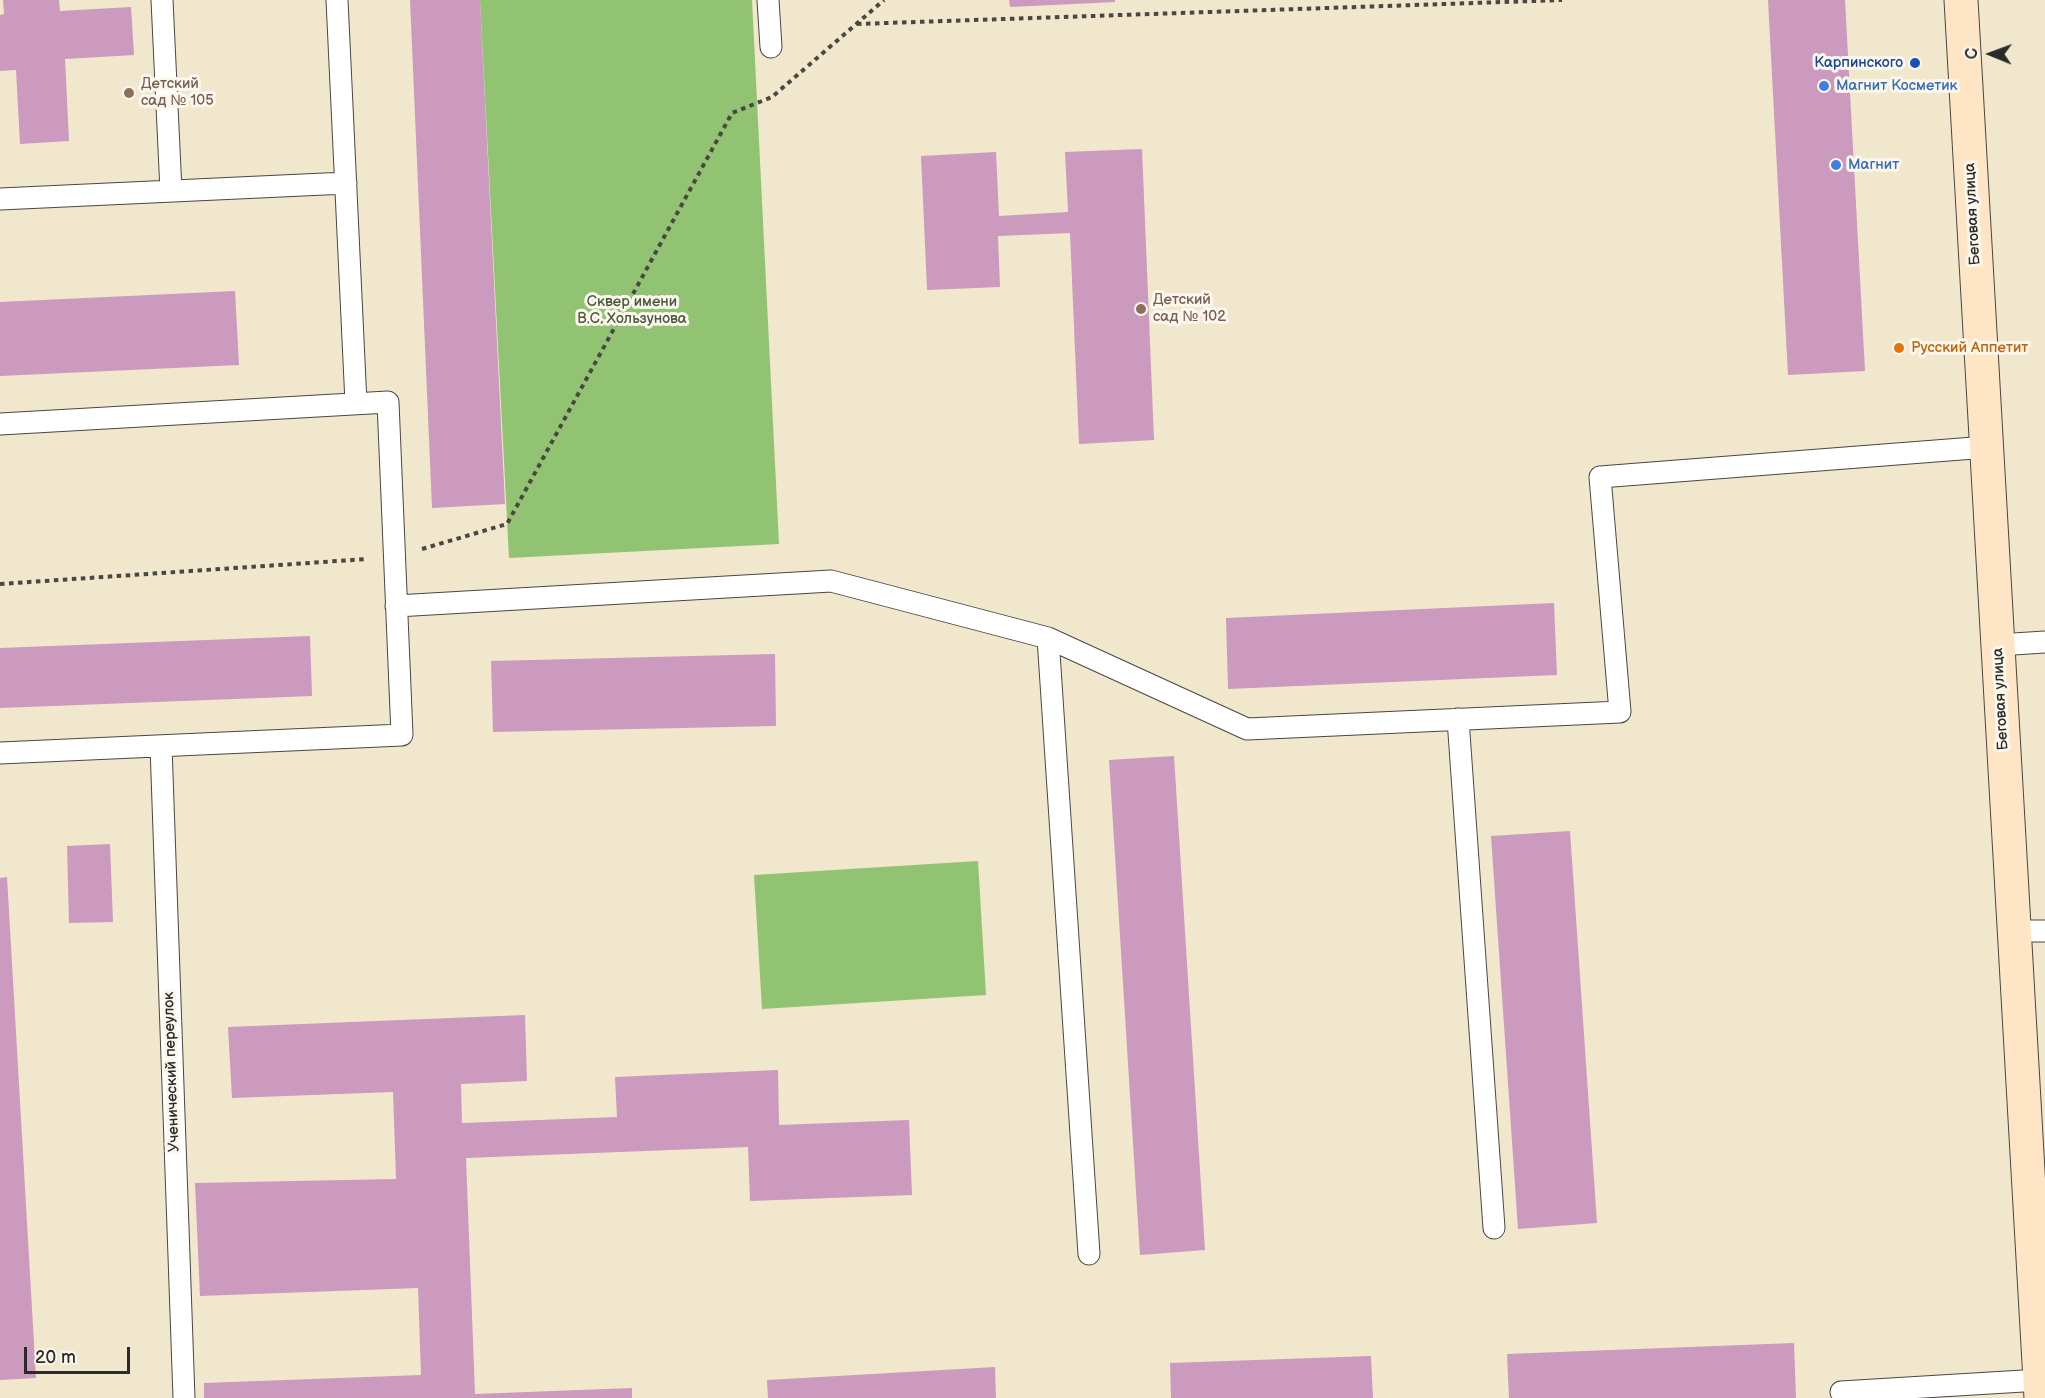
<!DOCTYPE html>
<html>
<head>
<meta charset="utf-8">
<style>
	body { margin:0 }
	#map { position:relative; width:2045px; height:1398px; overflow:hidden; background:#f0e7cc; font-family:"Balsamiq Sans",sans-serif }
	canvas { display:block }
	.north { position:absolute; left:1961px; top:24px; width:60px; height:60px; -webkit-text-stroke:4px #fbf7ec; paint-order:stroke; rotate:271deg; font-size:16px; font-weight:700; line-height:24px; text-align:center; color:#2b2b2b }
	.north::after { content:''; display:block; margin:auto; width:21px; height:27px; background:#2b2b2b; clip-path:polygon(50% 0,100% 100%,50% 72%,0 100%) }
	.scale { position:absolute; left:24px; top:1347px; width:106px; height:27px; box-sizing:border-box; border:3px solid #2b2b2b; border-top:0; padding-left:8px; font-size:18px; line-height:21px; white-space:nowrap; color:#2b2b2b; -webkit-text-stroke:4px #fbf7ec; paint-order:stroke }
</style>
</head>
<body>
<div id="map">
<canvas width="2045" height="1398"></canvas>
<div class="north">С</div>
<div class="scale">20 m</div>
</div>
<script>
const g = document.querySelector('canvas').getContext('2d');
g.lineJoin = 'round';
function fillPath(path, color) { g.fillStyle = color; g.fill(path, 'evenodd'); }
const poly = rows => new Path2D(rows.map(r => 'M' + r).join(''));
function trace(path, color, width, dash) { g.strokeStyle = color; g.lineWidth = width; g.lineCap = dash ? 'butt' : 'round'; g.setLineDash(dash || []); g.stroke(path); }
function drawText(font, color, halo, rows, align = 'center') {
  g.font = font + ' "Balsamiq Sans",sans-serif'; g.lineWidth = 6; g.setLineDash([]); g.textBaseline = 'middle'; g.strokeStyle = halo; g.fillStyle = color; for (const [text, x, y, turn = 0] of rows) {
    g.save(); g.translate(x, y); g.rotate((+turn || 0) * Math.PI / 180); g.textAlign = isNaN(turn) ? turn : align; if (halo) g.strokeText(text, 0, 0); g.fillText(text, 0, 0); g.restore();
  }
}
fillPath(poly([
	[480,0,752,0,779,544,509,558],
	[978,861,986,995,762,1009,754,875]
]), '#91c373');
fillPath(poly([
	[3,0,59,0,60,11,131,7,134,55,65,59,69,141,20,144,16,70,0,71,0,15,4,14],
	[410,0,480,0,505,504,432,508],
	[1009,0,1115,0,1115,2,1010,7],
	[1768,0,1845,0,1865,371,1788,375],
	[1142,149,1154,440,1079,444,1070,233,998,236,1000,287,927,290,921,156,996,152,999,216,1068,212,1065,152],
	[235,291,239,365,0,376,0,302],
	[1554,603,1557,675,1228,689,1226,618],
	[310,636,312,696,0,708,0,648],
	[775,654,776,726,493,732,491,661],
	[1174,756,1205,1250,1140,1255,1109,760],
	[1570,831,1597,1223,1518,1229,1491,836],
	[110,844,113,922,69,923,67,846],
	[7,877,36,1378,0,1380,0,878],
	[525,1015,527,1081,461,1084,462,1123,617,1117,615,1077,778,1070,779,1125,909,1120,912,1195,750,1201,748,1147,466,1158,475,1394,632,1388,632,1398,204,1398,204,1383,421,1375,418,1288,200,1296,195,1183,396,1179,393,1092,232,1098,228,1027],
	[1794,1343,1796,1398,1509,1398,1507,1354],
	[1371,1356,1373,1398,1171,1398,1170,1363],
	[995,1367,996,1398,768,1398,767,1380]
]), '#cc99bf');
const lane = poly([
	[162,0,171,191],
	[337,0,356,403],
	[768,0,771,47],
	[0,199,346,183],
	[0,424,388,402,402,735,0,753],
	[396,606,831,581,1048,638,1247,729,1620,712,1600,477,1987,447],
	[1048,638,1089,1254],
	[1998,645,2045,642],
	[1458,719,1494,1228],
	[161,746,184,1398],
	[2014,931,2045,931],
	[1841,1392,2040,1380]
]);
const secondary = poly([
	[1961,0,2041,1398]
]);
trace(lane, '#494743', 23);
trace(secondary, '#494743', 35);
trace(poly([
	[857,24,1562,0],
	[422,549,507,524,732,113,772,97,884,0],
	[0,584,367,559]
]), '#494743', 4, [4.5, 4.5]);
trace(lane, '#fff', 21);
trace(secondary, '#fde5c5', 33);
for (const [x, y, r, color] of [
	[1915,63,6,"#1a4fb4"],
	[1824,86,6,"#3f7fe0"],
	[129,93,6,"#8d6e63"],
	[1836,165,6,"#3f7fe0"],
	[1141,309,6,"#8d6e63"],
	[1899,348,6,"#e8710a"]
]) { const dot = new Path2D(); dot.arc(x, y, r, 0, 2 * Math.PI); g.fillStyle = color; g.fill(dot); trace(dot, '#fbf7ec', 2); }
drawText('15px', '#164399', '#fbf7ec', [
	["Карпинского",1903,63]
], 'right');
drawText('15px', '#785e54', '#fbf7ec', [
	["Детский",141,84],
	["сад № 105",141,101],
	["Детский",1153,300],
	["сад № 102",1153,317]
], 'left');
drawText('15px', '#366cbe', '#fbf7ec', [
	["Магнит Косметик",1836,86],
	["Магнит",1848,165]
], 'left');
drawText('15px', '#2b2b2b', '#fbf7ec', [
	["Беговая улица",1973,214,-93],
	["Беговая улица",2001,699,-93],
	["Ученический переулок",172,1072,-92]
]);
drawText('15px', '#4a5941', '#fbf7ec', [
	["Сквер имени",632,302],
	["В.С. Хользунова",632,319]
]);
drawText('15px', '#c56008', '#fbf7ec', [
	["Русский Аппетит",1911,348]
], 'left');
</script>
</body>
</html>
